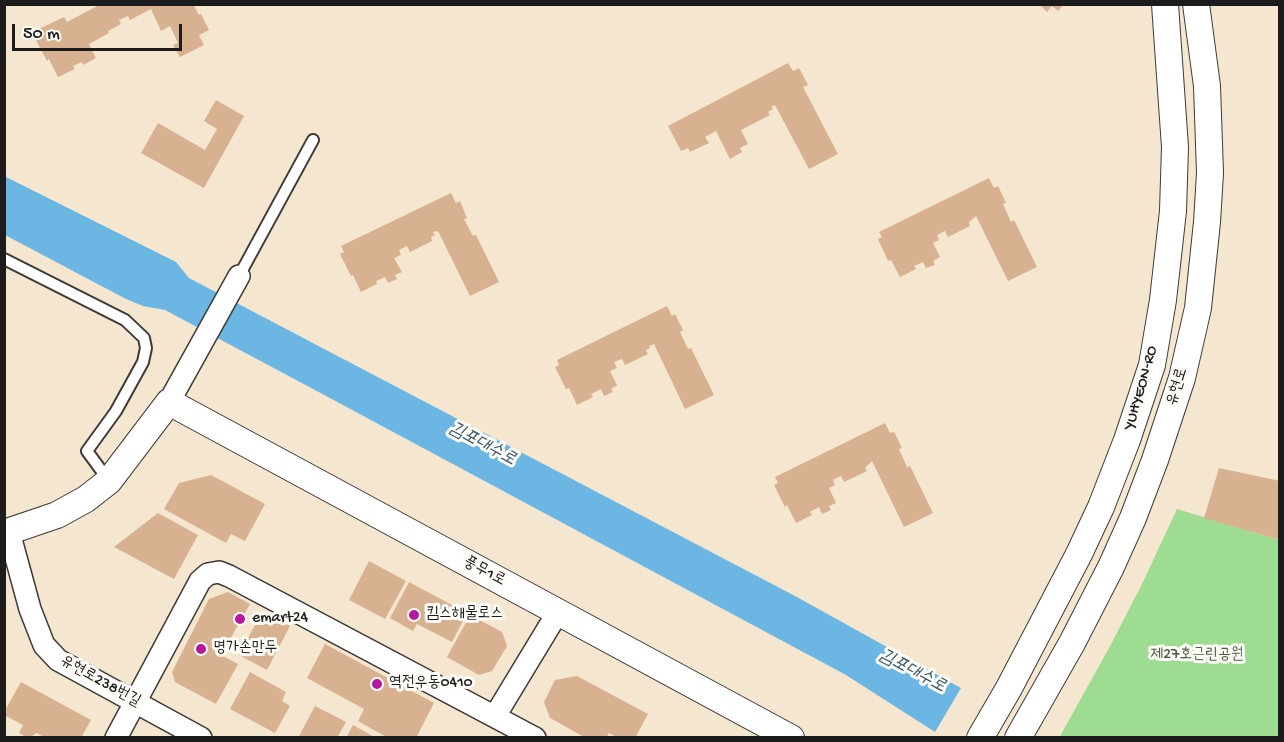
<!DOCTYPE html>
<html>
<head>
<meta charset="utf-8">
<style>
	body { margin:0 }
	#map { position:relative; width:1284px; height:742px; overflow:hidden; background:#f5e6cf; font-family:"Gochi Hand",sans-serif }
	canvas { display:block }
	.frame { position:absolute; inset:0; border:6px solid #1c1c1c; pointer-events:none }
	.scale { position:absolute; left:12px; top:24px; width:170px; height:27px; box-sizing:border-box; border:3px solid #1c1c1c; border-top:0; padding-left:8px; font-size:18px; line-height:21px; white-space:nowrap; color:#1c1c1c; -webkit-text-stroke:4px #fdfcf7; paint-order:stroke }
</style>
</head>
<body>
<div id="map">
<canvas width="1284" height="742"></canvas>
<div class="frame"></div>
<div class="scale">50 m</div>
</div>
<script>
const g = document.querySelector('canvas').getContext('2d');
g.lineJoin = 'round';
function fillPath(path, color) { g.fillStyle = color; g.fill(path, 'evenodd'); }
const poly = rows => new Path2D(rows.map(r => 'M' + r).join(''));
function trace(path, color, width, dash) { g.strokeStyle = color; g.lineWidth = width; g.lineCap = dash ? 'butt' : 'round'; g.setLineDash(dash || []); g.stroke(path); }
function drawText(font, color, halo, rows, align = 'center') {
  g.font = font + ' "Gochi Hand","Poor Story",sans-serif'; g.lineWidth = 6; g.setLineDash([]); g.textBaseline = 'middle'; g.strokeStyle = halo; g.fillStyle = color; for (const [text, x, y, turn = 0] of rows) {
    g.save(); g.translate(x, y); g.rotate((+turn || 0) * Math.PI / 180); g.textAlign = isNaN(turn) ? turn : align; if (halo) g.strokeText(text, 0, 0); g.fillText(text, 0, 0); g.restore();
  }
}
fillPath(poly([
	[1177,509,1279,540,1279,737,1059,738,1109,648,1142,584]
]), '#9ddc91');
fillPath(poly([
	[4,176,176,262,189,278,795,596,961,688,935,732,846,675,328,397,165,310,143,306,126,299,5,235]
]), '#6cb6e4');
fillPath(poly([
	[101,4,193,4,199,15,201,14,209,30,199,35,204,45,180,57,173,45,178,43,170,26,161,31,151,9,130,20,128,16,119,20,121,24,108,31,109,33,89,44,96,58,83,65,82,62,73,66,75,69,58,77,49,59,47,61,36,40,41,38,37,30,64,17,67,22],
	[1039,4,1064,4,1058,11,1052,6,1047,12],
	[788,63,793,71,799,68,808,85,803,87,838,154,809,169,775,105,771,107,773,109,768,112,770,115,741,130,748,144,740,148,742,152,730,159,716,131,705,137,709,143,690,152,688,148,681,151,668,126],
	[216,100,244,116,204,188,141,153,158,123,205,150,217,129,204,121],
	[989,178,994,188,998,186,1006,203,1003,204,1011,222,1014,220,1037,267,1008,281,976,216,969,222,970,226,948,237,945,231,937,235,939,240,933,243,940,257,933,261,935,265,926,268,923,262,914,266,916,269,900,277,891,260,888,261,878,239,882,237,879,232],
	[451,193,456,203,460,201,467,218,464,219,473,236,476,235,499,282,470,296,438,231,433,232,435,235,431,237,432,241,410,252,407,246,399,250,401,255,394,258,402,272,395,275,397,279,388,283,385,277,376,281,377,284,361,292,353,275,351,276,340,254,344,252,341,246],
	[667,306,672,316,675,314,683,330,680,332,688,349,691,348,714,395,685,409,654,344,649,346,650,348,646,350,648,354,625,365,622,359,614,362,617,368,610,371,617,385,611,389,613,392,604,396,601,389,591,394,593,397,577,405,569,388,566,389,555,367,559,365,557,360],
	[885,423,890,433,894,432,902,448,899,449,907,467,910,466,933,513,904,527,872,461,865,468,867,471,844,482,841,476,833,480,835,485,829,488,836,503,829,506,831,510,822,514,819,507,810,512,812,515,796,523,787,505,785,507,774,485,778,483,775,477],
	[1219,468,1280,481,1280,540,1204,518],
	[211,475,265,504,245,541,231,534,226,543,164,509,179,483],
	[158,513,198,535,174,579,114,547],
	[369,561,406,581,385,619,349,600],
	[409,582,467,613,452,642,417,624,413,631,390,618],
	[228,592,250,604,221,655,238,664,216,704,175,682,172,672,209,599],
	[262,612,290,626,267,670,239,655],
	[470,615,502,632,507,646,492,671,479,675,447,657],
	[325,644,434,703,416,738,388,738,358,721,364,709,307,678],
	[250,672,286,692,282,701,290,706,275,733,230,709],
	[577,676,648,714,635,738,618,738,609,733,606,738,586,738,550,718,544,702,555,680],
	[21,682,91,720,81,738,45,738,37,733,28,738,19,733,23,725,4,715,4,712],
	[315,706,346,722,337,738,298,738],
	[353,725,376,738,346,738]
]), '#d8b191');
const service = poly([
	[4,259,125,320,144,338,146,348,143,362,116,411,87,451,109,481],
	[239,276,313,140]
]);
const minor = poly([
	[169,402,239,276],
	[9,532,30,609,44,645,58,660,201,738],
	[495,716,558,612],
	[116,738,200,581,208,574,219,572,229,576,535,738]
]);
const tertiary = poly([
	[4,533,57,515,86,499,109,481,169,402,791,738],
	[980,738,1009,688,1079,554,1101,507,1127,440,1152,365,1163,300,1173,211,1175,147,1165,4],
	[1018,738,1072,643,1111,567,1133,518,1155,460,1182,378,1198,308,1207,222,1210,173,1207,86,1196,4]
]);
trace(service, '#3d3a37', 14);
trace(minor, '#3d3a37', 24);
trace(tertiary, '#3d3a37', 28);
trace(service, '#fff', 10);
trace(minor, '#fff', 21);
trace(tertiary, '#fff', 26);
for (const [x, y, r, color] of [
	[414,615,6,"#b5179e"],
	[240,619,6,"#b5179e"],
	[201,649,6,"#b5179e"],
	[377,684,6,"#b5179e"]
]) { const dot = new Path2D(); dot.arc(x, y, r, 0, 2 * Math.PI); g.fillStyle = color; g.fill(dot); trace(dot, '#fdfcf7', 2); }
drawText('16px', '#1c1c1c', '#fdfcf7', [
	["유현로",1178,387,-73],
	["YUHYEON-RO",1142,388,-74],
	["풍무1로",484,572,28],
	["유현로238번길",100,682,29]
]);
drawText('16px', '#1c1c1c', '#fdfcf7', [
	["킴스해물로스",426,615],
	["emart24",252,619],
	["명가손만두",213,649],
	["역전우동0410",389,684]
], 'left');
drawText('16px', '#495f45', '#fdfcf7', [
	["제27호근린공원",1197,656]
]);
drawText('italic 18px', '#3c5a6c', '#fdfcf7', [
	["김포대수로",482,445,28],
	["김포대수로",912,672,28]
]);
</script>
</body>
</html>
